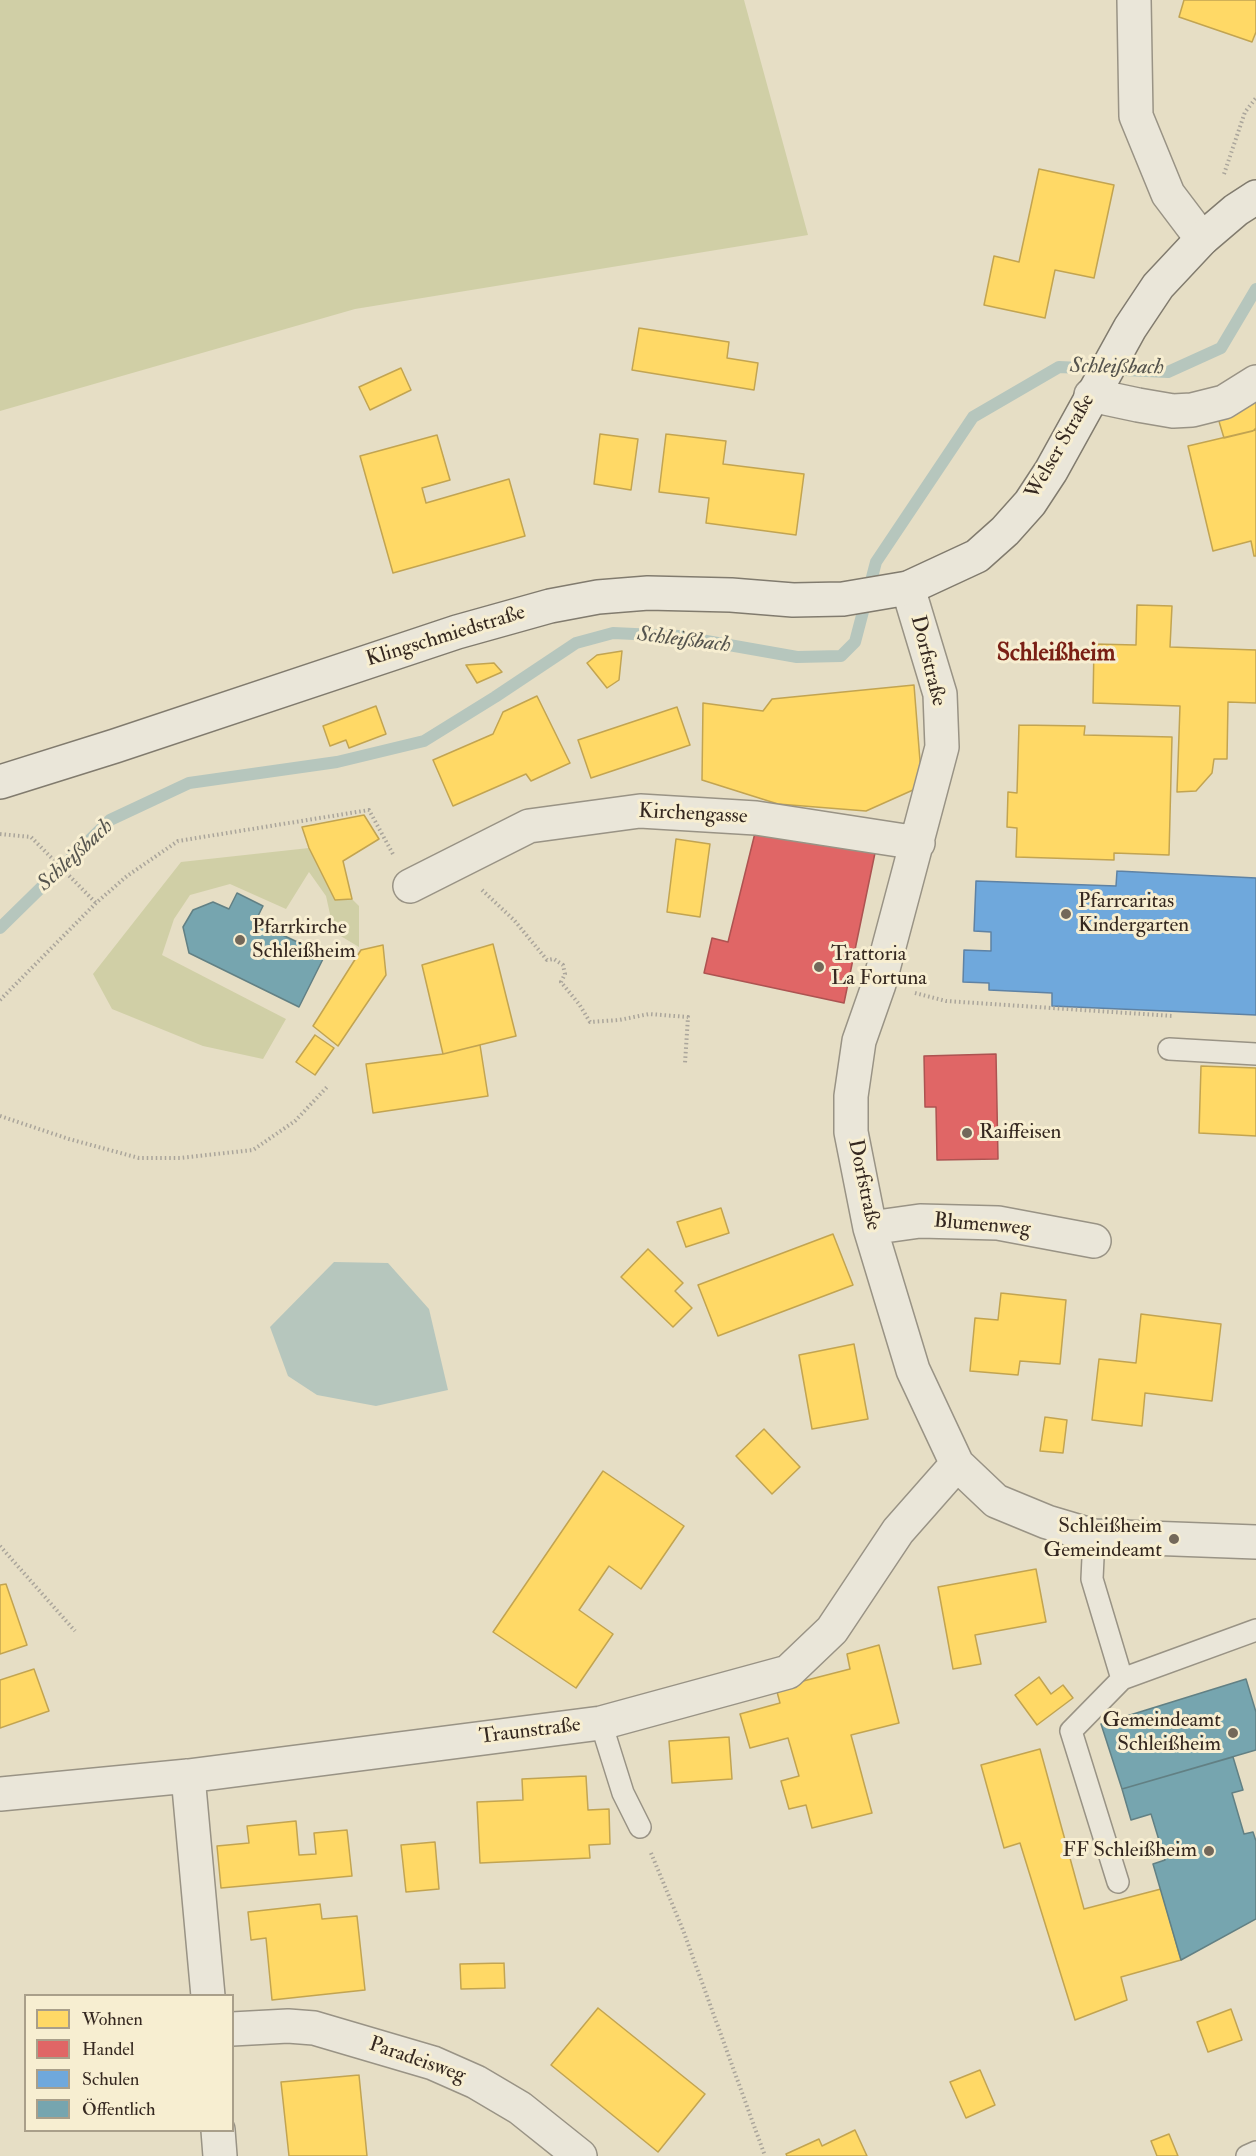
<!DOCTYPE html>
<html>
<head>
<meta charset="utf-8">
<style>
	body { margin:0 }
	#map { position:relative; width:1256px; height:2156px; overflow:hidden; background:#e6dec5; font-family:"IM FELL Double Pica",serif }
	canvas { display:block }
	.legend { position:absolute; left:24px; top:1994px; width:210px; height:138px; box-sizing:border-box; background:#f7eed1; border:2px solid #a99f8a; margin:0; padding:8px 10px; list-style:none; font-size:18px; color:#352820 }
	.legend li { display:flex; align-items:center; gap:12px; height:30px }
	.legend b { width:30px; border:2px solid #a99f8a }
</style>
</head>
<body>
<div id="map">
<canvas width="1256" height="2156"></canvas>
<ul class="legend">
<li><b style="height:16px;background:#ffd966"></b>Wohnen</li>
<li><b style="height:16px;background:#e06666"></b>Handel</li>
<li><b style="height:16px;background:#6fa8dc"></b>Schulen</li>
<li><b style="height:16px;background:#76a5af"></b>Öffentlich</li>
</ul>
</div>
<script>
const g = document.querySelector('canvas').getContext('2d');
g.lineJoin = 'round';
function fillPath(path, color) { g.fillStyle = color; g.fill(path, 'evenodd'); }
const poly = rows => new Path2D(rows.map(r => 'M' + r).join(''));
function trace(path, color, width, dash) { g.strokeStyle = color; g.lineWidth = width; g.lineCap = dash ? 'butt' : 'round'; g.setLineDash(dash || []); g.stroke(path); }
function drawText(font, color, halo, rows, align = 'center') {
  g.font = font + ' "IM FELL Double Pica",serif'; g.lineWidth = 6; g.setLineDash([]); g.textBaseline = 'middle'; g.strokeStyle = halo; g.fillStyle = color; for (const [text, x, y, turn = 0] of rows) {
    g.save(); g.translate(x, y); g.rotate((+turn || 0) * Math.PI / 180); g.textAlign = isNaN(turn) ? turn : align; if (halo) g.strokeText(text, 0, 0); g.fillText(text, 0, 0); g.restore();
  }
}
fillPath(poly([
	[0,0,744,0,808,235,355,309,0,411],
	[309,848,335,900,352,899,359,906,359,947,334,932,326,896,309,872,286,909,230,884,190,895,174,919,162,955,286,1019,263,1059,203,1046,112,1009,93,974,181,862]
]), '#d0cfa6');
fillPath(poly([
	[334,1262,388,1263,429,1309,448,1390,376,1406,317,1395,288,1376,270,1327]
]), '#b6c6bd');
const homes = poly([
	[1184,0,1256,0,1256,32,1252,42,1179,17,1184,0],
	[1039,169,1114,185,1094,278,1055,270,1045,318,984,305,994,256,1019,262,1039,169],
	[639,328,729,342,727,358,758,363,754,390,632,370,639,328],
	[401,368,411,390,370,410,359,387,401,368],
	[1256,393,1256,428,1253,431,1224,438,1218,418,1256,393],
	[1256,430,1256,556,1254,556,1251,541,1213,551,1188,446,1256,430],
	[600,434,638,439,631,490,594,484,600,434],
	[666,434,726,441,723,464,804,474,796,535,706,523,709,498,659,492,666,434],
	[437,435,450,480,422,488,426,503,509,479,525,536,393,573,360,456,437,435],
	[1137,605,1172,606,1170,647,1256,650,1256,703,1228,702,1227,759,1214,759,1212,773,1196,791,1177,792,1180,706,1093,703,1094,644,1136,645,1137,605],
	[622,651,619,680,607,688,587,663,597,655,622,651],
	[494,663,502,672,477,683,466,665,494,663],
	[914,685,922,786,866,811,778,804,702,780,703,703,763,711,772,699,914,685],
	[537,696,570,763,531,781,526,774,453,806,433,760,493,734,503,712,537,696],
	[376,706,386,734,349,748,346,740,330,746,323,726,376,706],
	[677,707,690,745,591,778,578,740,677,707],
	[1019,725,1085,726,1084,735,1172,737,1169,855,1114,853,1114,860,1016,857,1017,828,1007,827,1008,792,1017,793,1019,725],
	[364,815,379,839,343,861,352,899,335,900,309,848,302,827,364,815],
	[676,839,710,844,700,917,667,912,676,839],
	[493,944,516,1036,443,1054,422,965,493,944],
	[383,945,386,975,338,1046,313,1026,361,950,383,945],
	[315,1035,334,1048,315,1075,296,1062,315,1035],
	[480,1045,488,1096,373,1113,366,1064,443,1054,480,1045],
	[1201,1066,1256,1068,1256,1136,1199,1133,1201,1066],
	[721,1208,729,1233,686,1247,677,1222,721,1208],
	[833,1234,853,1285,718,1336,698,1285,833,1234],
	[648,1249,683,1283,675,1291,692,1308,673,1327,621,1277,648,1249],
	[1001,1293,1066,1300,1060,1364,1020,1361,1018,1375,970,1371,975,1318,998,1320,1001,1293],
	[1141,1314,1221,1324,1212,1401,1145,1393,1142,1426,1092,1420,1099,1359,1136,1363,1141,1314],
	[854,1344,868,1419,812,1429,799,1355,854,1344],
	[1045,1417,1067,1420,1063,1453,1040,1451,1045,1417],
	[764,1429,800,1467,772,1494,736,1456,764,1429],
	[603,1471,684,1526,641,1589,609,1566,579,1610,613,1634,576,1688,493,1632,603,1471],
	[1036,1569,1046,1622,975,1635,981,1664,953,1669,938,1587,1036,1569],
	[6,1584,27,1645,0,1654,0,1585,6,1584],
	[879,1645,899,1723,851,1735,872,1813,812,1828,806,1805,789,1809,781,1781,799,1776,788,1738,750,1748,740,1714,780,1703,776,1688,850,1669,847,1654,879,1645],
	[34,1669,49,1711,0,1728,0,1680,34,1669],
	[1039,1677,1051,1694,1063,1685,1073,1698,1037,1725,1015,1695,1039,1677],
	[729,1737,732,1779,672,1783,669,1741,729,1737],
	[1040,1749,1084,1909,1161,1889,1181,1960,1121,1977,1127,2000,1075,2020,1020,1843,1004,1848,981,1765,1040,1749],
	[586,1776,588,1810,609,1809,610,1844,589,1845,590,1858,480,1863,477,1802,523,1800,522,1779,586,1776],
	[296,1821,299,1855,316,1854,314,1833,347,1830,352,1876,221,1888,217,1846,249,1843,247,1826,296,1821],
	[435,1842,439,1889,406,1892,401,1845,435,1842],
	[320,1904,322,1919,357,1916,365,1990,272,2000,266,1938,251,1940,248,1912,320,1904],
	[504,1963,505,1988,461,1989,460,1964,504,1963],
	[598,2008,705,2094,658,2152,551,2065,598,2008],
	[1231,2009,1242,2040,1208,2052,1197,2022,1231,2009],
	[980,2070,995,2105,966,2118,950,2082,980,2070],
	[359,2075,367,2156,289,2156,281,2082,359,2075],
	[855,2130,867,2156,787,2156,786,2154,819,2139,822,2146,855,2130],
	[1169,2134,1178,2156,1157,2156,1151,2141,1169,2134]
]);
fillPath(homes, '#ffd966');
trace(homes, '#c2a451', 1.5);
const shops = poly([
	[755,833,875,853,844,1003,704,973,712,938,728,942,755,833],
	[996,1054,998,1159,937,1160,936,1107,925,1107,924,1056,996,1054]
]);
fillPath(shops, '#e06666');
trace(shops, '#ad5351', 1.5);
const schools = poly([
	[1117,871,1256,878,1256,1015,1052,1006,1052,993,989,990,989,983,963,982,964,950,991,951,991,932,974,931,976,881,1116,886,1117,871]
]);
fillPath(schools, '#6fa8dc');
trace(schools, '#5e82a4', 1.5);
const public = poly([
	[237,893,263,906,255,922,325,955,299,1007,189,953,183,927,193,910,213,902,229,909,237,893],
	[1246,1679,1256,1712,1256,1750,1122,1789,1101,1724,1246,1679],
	[1233,1757,1243,1790,1232,1793,1244,1834,1253,1832,1256,1841,1256,1919,1181,1960,1153,1864,1165,1860,1151,1814,1131,1820,1122,1789,1233,1757]
]);
fillPath(public, '#76a5af');
trace(public, '#628084', 1.5);
trace(poly([
	[0,928,110,820,189,783,337,762,424,741,495,697,576,643,613,633,678,636,797,657,841,656,855,642,876,562,973,417,1059,367,1168,372,1221,348,1256,289]
]), '#b6c6bd', 12);
const lane = poly([
	[1169,1049,1256,1054],
	[1094,1536,1092,1579,1122,1679,1256,1630],
	[601,1723,623,1793,640,1827],
	[1118,1882,1071,1731,1122,1679],
	[1247,2156,1256,2152]
]);
const street = poly([
	[1134,0,1136,116,1168,194,1202,239],
	[1091,395,1138,405,1173,411,1192,410,1224,402,1256,382],
	[908,588,940,694,942,747,879,984,859,1041,851,1096,851,1132,870,1228,913,1370,957,1464,996,1501,1047,1522,1094,1536,1256,1542],
	[410,886,529,826,640,811,756,818,918,843],
	[870,1228,920,1221,998,1223,1094,1241],
	[188,1776,208,1996],
	[0,1794,188,1776,601,1723,788,1672,832,1630,898,1531,957,1464],
	[232,2029,288,2026,314,2028,433,2063,476,2082,520,2108,580,2156],
	[218,2130,220,2156]
]);
const secondary = poly([
	[0,782,115,746,457,632,550,606,598,597,648,593,731,595,793,600,843,599,908,588,977,556,1005,531,1030,503,1051,471,1130,328,1158,286,1202,239,1236,210,1256,197]
]);
trace(lane, '#999385', 24);
trace(street, '#999385', 36);
trace(secondary, '#817b6e', 36);
trace(poly([
	[1224,174,1245,112,1256,98],
	[0,834,31,837,96,903],
	[482,890,514,920,547,960,554,959,563,965,565,974,561,982,579,1004,590,1022,619,1020,649,1014,688,1017,685,1063],
	[915,993,946,1001,1173,1016],
	[0,1000,96,903,127,876,178,841,369,810,394,856],
	[0,1116,69,1139,139,1158,180,1158,253,1150,295,1121,327,1087],
	[0,1546,75,1631],
	[651,1853,683,1930,765,2156]
]), '#aaa59b', 4, [1.5, 3]);
trace(lane, '#eae6d9', 21);
trace(street, '#eae6d9', 33);
trace(secondary, '#eae6d9', 33);
for (const [x, y, r, color] of [
	[1066,914,6,"#73685a"],
	[240,940,6,"#73685a"],
	[819,967,6,"#73685a"],
	[967,1133,6,"#73685a"],
	[1174,1539,6,"#73685a"],
	[1233,1733,6,"#73685a"],
	[1209,1851,6,"#73685a"]
]) { const dot = new Path2D(); dot.arc(x, y, r, 0, 2 * Math.PI); g.fillStyle = color; g.fill(dot); trace(dot, '#f7eed1', 2); }
drawText('21px', '#352820', '#f7eed1', [
	["Welser Straße",1061,447,-60],
	["Klingschmiedstraße",446,637,-17],
	["Dorfstraße",927,661,76],
	["Kirchengasse",693,815,3],
	["Dorfstraße",863,1185,78],
	["Blumenweg",982,1226,5],
	["Traunstraße",530,1732,-7],
	["Paradeisweg",417,2061,19]
]);
drawText('21px', '#352820', '#f7eed1', [
	["Pfarrcaritas",1078,902],
	["Kindergarten",1078,926],
	["Pfarrkirche",252,928],
	["Schleißheim",252,952],
	["Trattoria",831,955],
	["La Fortuna",831,979],
	["Raiffeisen",979,1133],
	["Schleißheim",1162,1527,"right"],
	["Gemeindeamt",1162,1551,"right"],
	["Gemeindeamt",1221,1721,"right"],
	["Schleißheim",1221,1745,"right"],
	["FF Schleißheim",1197,1851,"right"]
], 'left');
drawText('italic 22px', '#55544e', '#f7eed1', [
	["Schleißbach",1117,368,1],
	["Schleißbach",684,641,7],
	["Schleißbach",76,856,-43]
]);
drawText('bold 24px', '#7a1f14', '#f7eed1', [
	["Schleißheim",1056,655]
]);
</script>
</body>
</html>
